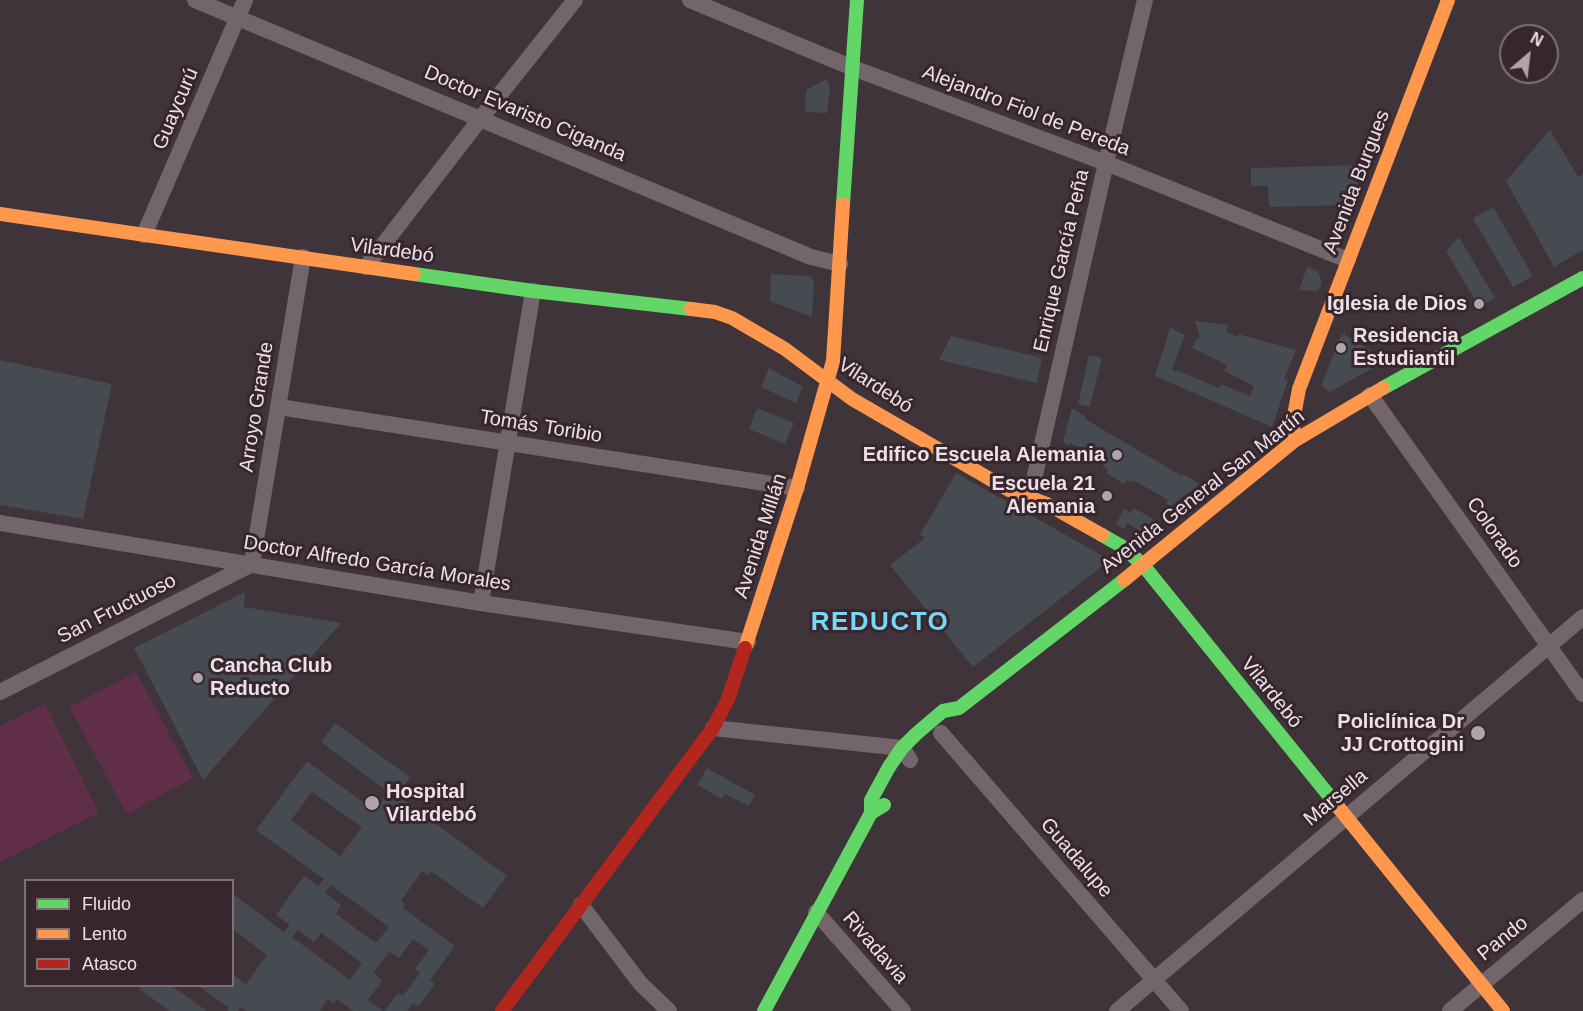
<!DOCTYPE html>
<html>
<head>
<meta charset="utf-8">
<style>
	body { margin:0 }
	#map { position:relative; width:1583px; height:1011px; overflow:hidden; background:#3e3439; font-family:Arial,sans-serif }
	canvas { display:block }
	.legend { position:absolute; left:24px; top:879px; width:210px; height:108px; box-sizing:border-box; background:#38262f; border:2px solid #807179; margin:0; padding:8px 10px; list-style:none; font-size:18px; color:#ede1e7 }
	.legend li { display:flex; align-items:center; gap:12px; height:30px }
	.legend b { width:30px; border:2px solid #807179 }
	.north { position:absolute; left:1499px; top:24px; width:60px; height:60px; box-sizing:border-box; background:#38262f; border:2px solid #807179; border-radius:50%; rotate:28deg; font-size:16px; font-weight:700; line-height:24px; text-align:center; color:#ede1e7 }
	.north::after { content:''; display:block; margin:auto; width:21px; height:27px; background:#b0a4aa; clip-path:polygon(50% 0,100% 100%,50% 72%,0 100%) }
</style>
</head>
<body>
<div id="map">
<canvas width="1583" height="1011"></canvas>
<ul class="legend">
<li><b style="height:8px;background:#63d668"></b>Fluido</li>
<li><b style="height:8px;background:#ff974d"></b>Lento</li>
<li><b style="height:8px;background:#b3261e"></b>Atasco</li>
</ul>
<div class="north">N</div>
</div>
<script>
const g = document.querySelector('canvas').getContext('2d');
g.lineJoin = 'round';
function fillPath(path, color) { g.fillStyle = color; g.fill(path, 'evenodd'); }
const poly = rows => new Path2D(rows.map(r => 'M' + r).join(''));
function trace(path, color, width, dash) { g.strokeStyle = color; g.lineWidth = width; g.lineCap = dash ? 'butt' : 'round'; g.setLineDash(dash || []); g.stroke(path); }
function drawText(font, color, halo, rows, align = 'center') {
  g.font = font + ' Arial,sans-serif'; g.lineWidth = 6; g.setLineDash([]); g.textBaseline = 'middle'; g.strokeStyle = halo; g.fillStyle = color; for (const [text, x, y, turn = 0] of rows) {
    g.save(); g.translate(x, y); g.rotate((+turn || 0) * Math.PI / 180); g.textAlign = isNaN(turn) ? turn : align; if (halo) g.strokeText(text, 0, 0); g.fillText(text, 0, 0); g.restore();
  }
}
fillPath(poly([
	[136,672,193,778,127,814,69,707],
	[45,704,99,813,0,862,0,726]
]), '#612e4a');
fillPath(poly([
	[827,79,830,88,827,113,805,112,806,90],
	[1550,130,1578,177,1583,174,1583,250,1554,267,1506,181],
	[1363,165,1351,205,1269,207,1268,186,1251,186,1251,168],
	[1493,207,1533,276,1513,287,1473,218],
	[1459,237,1495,298,1479,307,1446,251],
	[1307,267,1318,271,1322,283,1318,291,1299,290],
	[771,274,810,276,814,281,812,317,770,301],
	[1195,321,1229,325,1226,332,1237,337,1238,334,1296,350,1284,379,1288,380,1272,427,1155,376,1170,328,1185,335,1172,369,1176,372,1177,370,1219,388,1221,384,1250,396,1254,386,1224,371,1227,365,1192,348,1197,338,1200,339],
	[1342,333,1387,360,1330,392,1321,386],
	[951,336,1042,358,1037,383,939,360],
	[1089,355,1102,358,1090,407,1078,404],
	[0,360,112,384,83,519,0,505],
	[769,368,803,387,796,403,761,387],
	[757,408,794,423,785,444,749,429],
	[1072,408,1086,417,1085,419,1182,476,1183,474,1200,484,1171,506,1166,503,1168,500,1133,480,1131,483,1127,480,1124,484,1106,473,1108,469,1103,466,1105,463,1070,443,1069,446,1063,442],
	[956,473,1110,560,973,667,890,565,925,538,920,535],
	[1134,508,1155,520,1142,532,1127,523,1124,529,1116,524,1124,509,1131,513],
	[245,592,244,607,341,623,203,780,134,648],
	[335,723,410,777,397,795,507,876,483,908,431,871,428,875,422,871,401,901,405,904,403,908,455,946,430,980,435,984,418,1007,413,1003,407,1011,384,1011,398,993,403,996,420,973,415,969,429,950,413,939,399,958,389,952,374,972,382,981,368,1000,383,1011,353,1011,337,999,334,1004,328,999,320,1011,247,1011,241,1007,238,1011,227,1011,229,1008,199,986,232,986,232,974,246,984,267,955,232,929,232,893,284,932,290,925,276,915,304,876,318,886,324,879,256,830,307,761,375,811,388,792,321,742],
	[312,792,362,827,340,856,291,820],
	[331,885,389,927,376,943,336,914,341,905,325,893],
	[298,930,314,942,321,933,362,963,350,980,292,937],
	[707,768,755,795,749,806,725,794,722,799,697,785],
	[142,986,172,986,207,1011,170,1011,139,989]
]), '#454b50');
trace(poly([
	[195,0,811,257,840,264],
	[690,0,853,68,1106,163,1348,260],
	[144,235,245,0],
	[366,267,481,118,575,0],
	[1370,395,1583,694],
	[279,407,797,488],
	[1030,497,1106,163,1145,0],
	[0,523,481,603,748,642],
	[481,603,533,291],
	[0,692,252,564,303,257],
	[713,728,902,748,910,760],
	[941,733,1181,1011],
	[581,905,640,983,669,1011],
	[816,912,903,1011],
	[1117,1011,1583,617],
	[1450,1011,1583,900]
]), '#72666c', 16);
trace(poly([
	[843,204,857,0],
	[414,274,533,291,691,309],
	[1383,388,1583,278],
	[1102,535,1123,547,1143,565,1339,808],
	[871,813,871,800,889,767,902,748,916,734,943,711,959,708,1124,580],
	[764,1011,871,813,884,805]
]), '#63d668', 14);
trace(poly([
	[0,214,414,274],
	[691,309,715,312,732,318,785,349,852,399,1009,490,1047,504,1102,535],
	[1294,441,1293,421,1299,389,1448,0],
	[1124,580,1294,441,1383,388],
	[745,648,797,488,833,361,843,204],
	[1339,808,1503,1011]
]), '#ff974d', 14);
trace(poly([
	[502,1011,713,728,728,699,745,648]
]), '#b3261e', 14);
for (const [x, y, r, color] of [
	[1479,304,6,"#b0a4aa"],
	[1341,348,6,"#b0a4aa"],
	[1117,455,6,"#b0a4aa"],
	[1107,496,6,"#b0a4aa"],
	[198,678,6,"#b0a4aa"],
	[1478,733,8,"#b0a4aa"],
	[372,803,8,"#b0a4aa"]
]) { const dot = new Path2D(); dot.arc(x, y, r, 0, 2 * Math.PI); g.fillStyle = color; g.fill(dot); trace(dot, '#38262f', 2); }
drawText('20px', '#ede1e7', '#38262f', [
	["Guaycurú",176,109,-67],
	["Alejandro Fiol de Pereda",1026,111,21],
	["Doctor Evaristo Ciganda",525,114,23],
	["Avenida Burgues",1357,182,-69],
	["Vilardebó",392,251,8],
	["Enrique García Peña",1062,261,-77],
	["Vilardebó",875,386,33],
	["Arroyo Grande",257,407,-81],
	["Tomás Toribio",541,427,9],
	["Avenida General San Martín",1203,492,-38],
	["Colorado",1494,533,55],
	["Avenida Millán",761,536,-72],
	["Doctor Alfredo García Morales",377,564,9],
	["San Fructuoso",117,609,-27],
	["Vilardebó",1271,693,51],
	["Marsella",1336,798,-40],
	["Guadalupe",1076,858,49],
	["Pando",1503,939,-39],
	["Rivadavia",875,948,49]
]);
drawText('bold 20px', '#ede1e7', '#38262f', [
	["Iglesia de Dios",1467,304],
	["Residencia",1353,336,"left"],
	["Estudiantil",1353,359,"left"],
	["Edifico Escuela Alemania",1105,455],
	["Escuela 21",1095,484],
	["Alemania",1095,507],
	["Cancha Club",210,666,"left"],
	["Reducto",210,689,"left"],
	["Policlínica Dr",1464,722],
	["JJ Crottogini",1464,745],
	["Hospital",386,792,"left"],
	["Vilardebó",386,815,"left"]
], 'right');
g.letterSpacing = '1.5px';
drawText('bold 26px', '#76d9f4', '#38262f', [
	["REDUCTO",880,623]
]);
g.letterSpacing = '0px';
</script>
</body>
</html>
